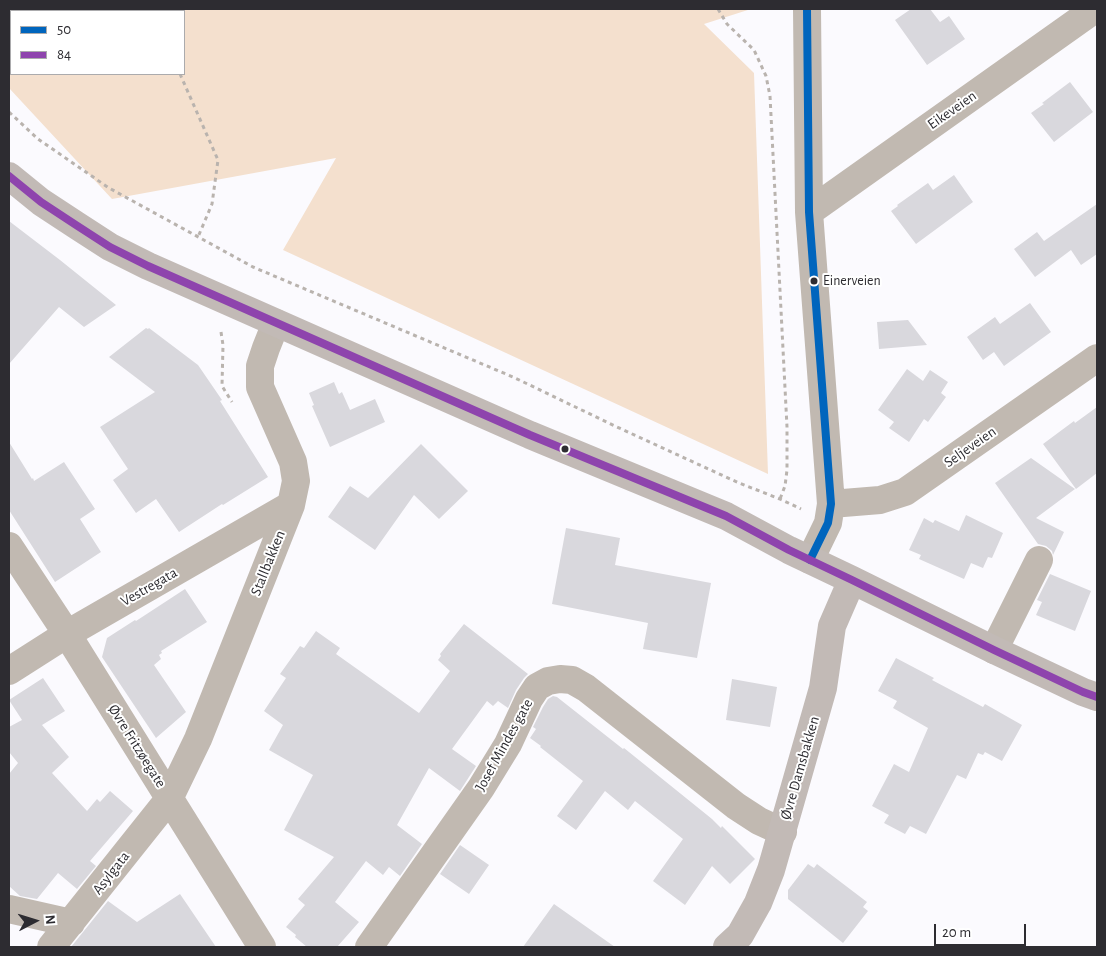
<!DOCTYPE html>
<html>
<head>
<meta charset="utf-8">
<style>
	body { margin:0 }
	#map { position:relative; width:1106px; height:956px; overflow:hidden; background:#fbfafe; font-family:"Alegreya Sans",sans-serif }
	canvas { display:block }
	.frame { position:absolute; inset:0; border:10px solid #2d2c31; pointer-events:none }
	.legend { position:absolute; left:10px; top:10px; width:175px; height:65px; box-sizing:border-box; background:#fff; border:1px solid #ababad; margin:0; padding:6px 9px; list-style:none; font-size:15px; color:#2d2c31 }
	.legend li { display:flex; align-items:center; gap:10px; height:25px }
	.legend b { width:25px; border:1px solid #ababad }
	.north { position:absolute; left:10px; top:896px; width:50px; height:50px; -webkit-text-stroke:4px #fff; paint-order:stroke; rotate:85deg; font-size:14px; font-weight:700; line-height:20px; text-align:center; color:#2d2c31 }
	.north::after { content:''; display:block; margin:auto; width:18px; height:22px; background:#2d2c31; clip-path:polygon(50% 0,100% 100%,50% 72%,0 100%) }
	.scale { position:absolute; left:934px; top:924px; width:92px; height:22px; box-sizing:border-box; border:2px solid #2d2c31; border-top:0; padding-left:6px; font-size:15px; line-height:18px; white-space:nowrap; color:#2d2c31; -webkit-text-stroke:4px #fff; paint-order:stroke }
</style>
</head>
<body>
<div id="map">
<canvas width="1106" height="956"></canvas>
<div class="frame"></div>
<ul class="legend">
<li><b style="height:6px;background:#0065bd"></b>50</li>
<li><b style="height:6px;background:#8e44ad"></b>84</li>
</ul>
<div class="north">N</div>
<div class="scale">20 m</div>
</div>
<script>
const g = document.querySelector('canvas').getContext('2d');
g.lineJoin = 'round';
function fillPath(path, color) { g.fillStyle = color; g.fill(path, 'evenodd'); }
const poly = rows => new Path2D(rows.map(r => 'M' + r).join(''));
function trace(path, color, width, dash) { g.strokeStyle = color; g.lineWidth = width; g.lineCap = dash ? 'butt' : 'round'; g.setLineDash(dash || []); g.stroke(path); }
function drawText(font, color, halo, rows, align = 'center') {
  g.font = font + ' "Alegreya Sans",sans-serif'; g.lineWidth = 4; g.setLineDash([]); g.textBaseline = 'middle'; g.strokeStyle = halo; g.fillStyle = color; for (const [text, x, y, turn = 0] of rows) {
    g.save(); g.translate(x, y); g.rotate((+turn || 0) * Math.PI / 180); g.textAlign = isNaN(turn) ? turn : align; if (halo) g.strokeText(text, 0, 0); g.fillText(text, 0, 0); g.restore();
  }
}
fillPath(poly([
	[9,9,751,9,704,24,754,73,768,474,283,250,336,158,112,199,9,88],
	[11,11,184,11,184,74,11,74]
]), '#f4e0ce');
fillPath(poly([
	[911,9,930,9,940,22,949,16,965,39,927,65,895,20],
	[1070,82,1093,112,1054,142,1031,113,1044,104,1042,103],
	[954,175,973,202,916,244,891,211,898,206,897,205,928,183,933,190],
	[1097,204,1097,254,1081,265,1071,250,1035,277,1014,249,1037,232,1044,241],
	[9,221,60,260,116,305,84,327,59,307,9,364],
	[1030,303,1051,332,1004,366,994,352,983,360,967,337,995,317,1000,324],
	[908,320,927,345,879,349,877,322],
	[146,328,148,329,149,328,198,365,222,400,220,401,268,477,223,505,222,504,179,532,156,499,136,513,113,480,128,469,100,427,155,392,109,357],
	[907,369,923,381,930,370,948,382,941,393,946,397,928,422,924,419,909,442,889,428,894,422,878,410],
	[334,382,339,394,342,392,350,410,375,399,385,422,330,447,312,406,314,405,309,393],
	[1097,407,1097,473,1076,489,1043,444,1074,421,1075,423],
	[9,442,32,479,33,478,34,481,64,462,95,509,80,519,101,552,55,582,9,510],
	[421,444,468,491,439,519,414,495,375,550,328,517,350,486,368,498],
	[1031,458,1075,489,1036,518,1064,532,1053,555,1052,551,1046,546,1038,544,995,483],
	[966,515,1003,533,992,558,988,557,983,568,971,563,964,579,919,559,921,555,909,550,924,518,933,523,935,520,959,531],
	[566,528,620,538,615,565,711,583,697,658,643,649,648,623,552,604],
	[1050,574,1091,591,1075,631,1036,615,1042,602,1037,600],
	[185,589,207,622,161,651,162,653,159,655,161,659,154,665,186,712,156,738,102,657,107,638,135,620,136,621],
	[464,624,528,674,524,678,516,690,508,708,498,701,493,706,487,701,452,749,476,766,460,791,429,768,397,825,422,844,400,876,389,867,383,875,366,861,335,902,359,922,337,947,307,947,295,937,296,935,286,927,305,905,298,899,334,857,284,830,313,775,269,750,283,725,264,711,286,678,280,674,300,646,304,648,316,631,340,648,336,654,419,713,450,671,438,660,441,656,440,654],
	[896,658,934,678,932,680,983,707,985,704,1022,725,1002,761,985,752,983,755,978,753,966,779,957,775,926,834,910,826,905,834,884,823,889,815,872,806,894,764,909,772,928,728,893,708,897,701,878,691],
	[43,678,65,711,42,725,69,757,52,773,87,811,97,799,100,802,110,791,133,811,90,861,96,866,77,889,58,873,37,899,20,896,9,886,9,774,18,763,9,752,9,727,22,720,9,700],
	[732,679,777,687,770,727,726,720],
	[553,696,557,697,623,749,624,748,712,819,721,828,722,826,755,859,730,884,712,866,685,905,653,881,683,839,635,801,628,810,605,791,576,830,557,816,583,781,540,747,541,746,530,738,536,729,533,727,543,707,548,699],
	[460,845,489,865,469,894,440,874],
	[808,864,814,868,817,864,867,902,863,907,868,911,843,943,788,899,788,890],
	[180,894,216,947,71,947,108,901,137,922],
	[554,904,615,947,523,947]
]), '#d9d8dd');
trace(poly([
	[154,9,156,11],
	[718,9,727,24,754,50,766,76,770,96,787,427,787,470,785,486,780,499],
	[180,74,218,160,212,204,198,237],
	[9,112,38,139,109,188,253,267,513,377,617,427,739,483,780,499,801,509],
	[221,332,223,345,222,386,232,402]
]), '#b9b3ae', 3, [4, 4]);
trace(poly([
	[807,9,809,212,831,504,828,523,810,560],
	[809,212,1095,9],
	[831,504,880,500,905,492,1097,358],
	[9,546,67,634,262,947],
	[994,650,1039,560],
	[9,671,67,634,291,505],
	[9,909,71,923],
	[51,947,169,799,198,739,291,505,296,481,293,462,260,387,260,366,266,348,276,323],
	[369,947,481,788,508,744,529,699,537,687,548,681,560,679,572,680,586,688,736,806,759,821,783,832]
]), '#c1b9b1', 28);
trace(poly([
	[9,176,41,202,76,225,110,247,148,266,530,435,726,516,789,550,852,580,994,650,1083,692,1097,697],
	[727,947,740,935,758,903,771,870,823,688,832,626,852,580]
]), '#c2bab6', 28);
trace(poly([
	[807,9,809,212,831,504,828,523,810,560]
]), '#0065bd', 8);
trace(poly([
	[9,176,41,202,76,225,110,247,148,266,530,435,726,516,789,550,852,580,994,650,1083,692,1097,697]
]), '#8e44ad', 8);
for (const [x, y, r, color] of [
	[814,281,4.5,"#2d2c31"],
	[565,449,4.5,"#2d2c31"]
]) { const dot = new Path2D(); dot.arc(x, y, r, 0, 2 * Math.PI); g.fillStyle = color; g.fill(dot); trace(dot, '#fff', 2); }
drawText('14px', '#2d2c31', '#fff', [
	["Einerveien",823,281]
], 'left');
drawText('15px', '#2d2c31', '#fff', [
	["Eikeveien",952,110,-35],
	["Seljeveien",970,447,-35],
	["Stallbakken",268,563,-68],
	["Vestregata",149,587,-30],
	["Josef Mindes gate",504,745,-61],
	["Øvre Fritzøegate",137,746,58],
	["Øvre Damsbakken",800,768,-74],
	["Asylgata",111,873,-52]
]);
</script>
</body>
</html>
